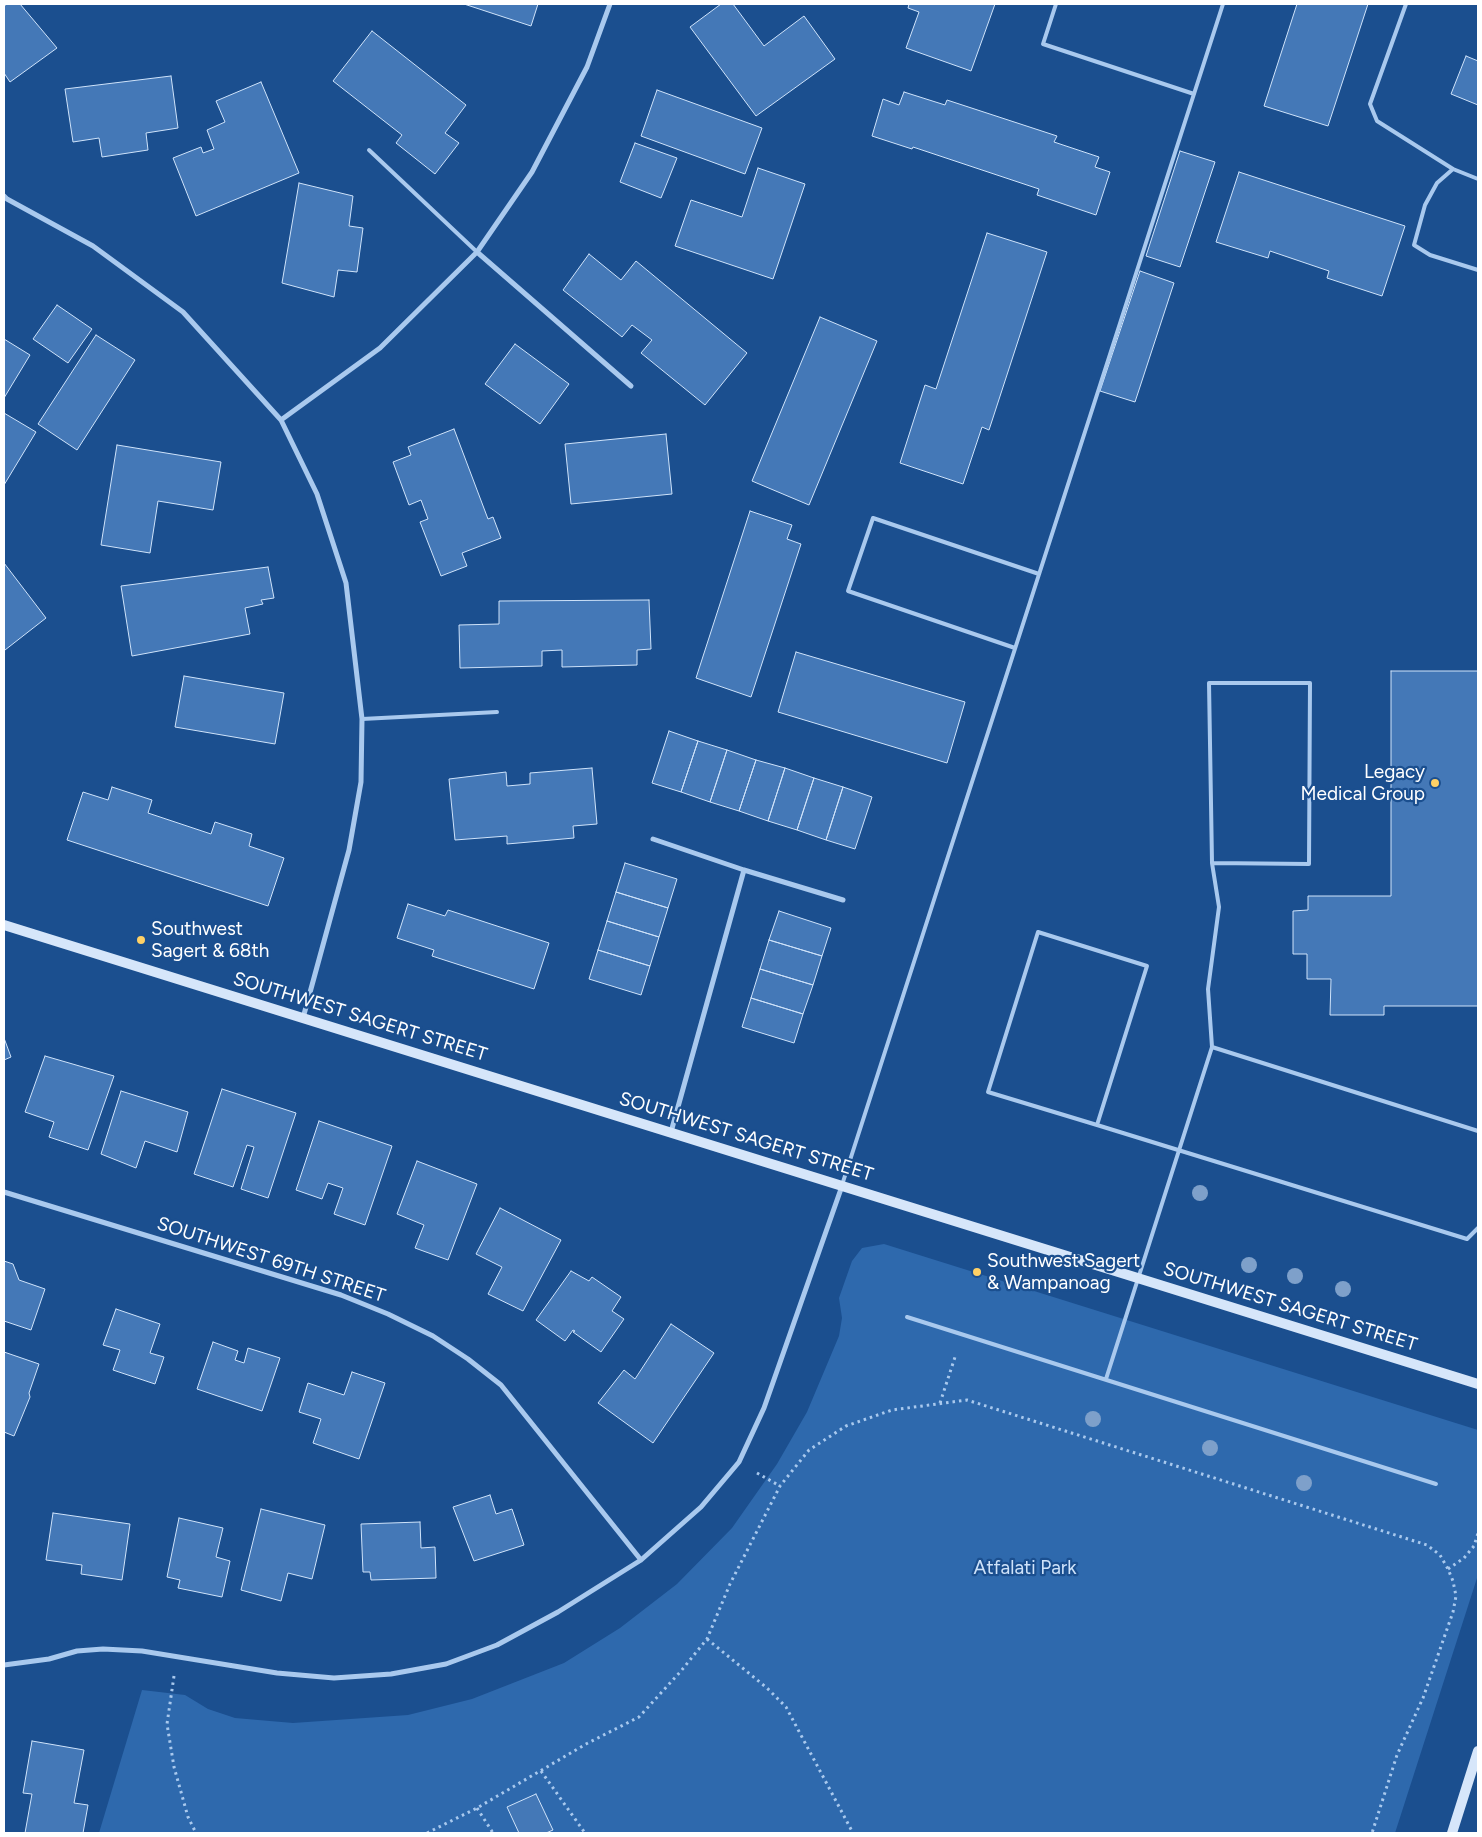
<!DOCTYPE html>
<html>
<head>
<meta charset="utf-8">
<style>
	body { margin:0 }
	#map { position:relative; width:1482px; height:1837px; overflow:hidden; background:#1b4f8f; font-family:Figtree,sans-serif }
	canvas { display:block }
	.frame { position:absolute; inset:0; border:5px solid #fff; pointer-events:none }
</style>
</head>
<body>
<div id="map">
<canvas width="1482" height="1837"></canvas>
<div class="frame"></div>
</div>
<script>
const g = document.querySelector('canvas').getContext('2d');
g.lineJoin = 'round';
function fillPath(path, color) { g.fillStyle = color; g.fill(path, 'evenodd'); }
const poly = rows => new Path2D(rows.map(r => 'M' + r).join(''));
function trace(path, color, width, dash) { g.strokeStyle = color; g.lineWidth = width; g.lineCap = dash ? 'butt' : 'round'; g.setLineDash(dash || []); g.stroke(path); }
function drawText(font, color, halo, rows, align = 'center') {
  g.font = font + ' Figtree,sans-serif'; g.lineWidth = 4.5; g.setLineDash([]); g.textBaseline = 'middle'; g.strokeStyle = halo; g.fillStyle = color; for (const [text, x, y, turn = 0] of rows) {
    g.save(); g.translate(x, y); g.rotate((+turn || 0) * Math.PI / 180); g.textAlign = isNaN(turn) ? turn : align; if (halo) g.strokeText(text, 0, 0); g.fillText(text, 0, 0); g.restore();
  }
}
fillPath(poly([
	[884,1244,1478,1430,1478,1575,1395,1833,99,1833,142,1690,185,1695,208,1709,235,1718,293,1723,408,1715,472,1699,564,1663,620,1628,677,1584,732,1528,777,1464,807,1412,839,1336,842,1318,839,1298,852,1261,862,1248]
]), '#2e69ad');
const building = poly([
	[7,4,20,4,57,48,10,82,4,73,4,6,7,4],
	[464,4,538,4,531,26,464,4],
	[721,4,733,4,764,46,804,16,835,59,756,116,690,27,721,4],
	[909,4,995,4,971,71,906,48,919,12,908,8,909,4],
	[1297,4,1368,4,1328,126,1264,106,1297,4],
	[372,31,466,105,445,133,459,143,435,174,396,143,402,135,333,81,372,31],
	[1466,56,1478,61,1478,105,1451,94,1466,56],
	[171,76,178,128,146,133,148,150,102,157,99,138,73,142,65,89,171,76],
	[261,82,299,173,196,216,173,158,201,147,203,153,214,149,207,130,225,122,216,101,261,82],
	[657,90,762,128,745,174,641,136,657,90],
	[904,92,945,105,947,100,1057,136,1054,142,1099,157,1095,167,1110,172,1096,215,1037,195,1039,189,913,147,912,149,872,136,883,99,899,105,904,92],
	[635,143,677,158,661,198,620,182,635,143],
	[1180,151,1215,162,1180,267,1146,256,1180,151],
	[758,168,805,184,773,279,675,246,691,200,742,217,758,168],
	[1239,172,1405,226,1382,296,1327,278,1329,271,1270,251,1268,258,1216,242,1239,172],
	[299,183,353,196,349,226,363,228,357,272,338,270,334,297,282,283,299,183],
	[987,233,1047,252,989,430,982,427,963,484,900,463,925,385,936,389,987,233],
	[589,254,621,280,636,261,747,353,705,405,641,353,652,340,632,325,622,337,563,290,589,254],
	[1140,271,1174,283,1135,402,1100,391,1140,271],
	[57,305,92,329,68,363,33,339,57,305],
	[820,317,877,341,809,505,752,481,820,317],
	[96,335,135,360,77,450,38,424,96,335],
	[4,339,30,355,4,398,4,339],
	[515,344,569,384,540,424,485,384,515,344],
	[4,413,36,432,4,485,4,413],
	[454,429,488,519,493,517,501,538,462,553,467,566,441,576,420,522,428,519,421,500,409,505,393,462,411,455,408,447,454,429],
	[666,434,672,494,571,504,565,444,666,434],
	[117,445,221,462,213,510,158,501,150,553,101,545,117,445],
	[750,511,792,525,787,539,801,544,751,697,696,678,750,511],
	[4,563,46,618,5,650,4,649,4,563],
	[268,567,274,598,261,600,263,604,245,608,250,634,132,656,121,586,268,567],
	[649,600,651,649,637,650,637,665,562,667,562,650,542,651,542,666,460,668,459,625,499,624,499,601,649,600],
	[796,652,965,702,947,763,778,712,796,652],
	[1391,671,1478,671,1478,1006,1384,1006,1384,1015,1330,1015,1331,979,1307,979,1307,954,1293,954,1293,911,1308,910,1308,896,1391,896,1391,671],
	[184,676,284,693,275,744,175,727,184,676],
	[669,731,698,741,681,792,652,783,669,731],
	[698,741,727,750,710,802,681,792,698,741],
	[727,750,756,760,739,811,710,802,727,750],
	[756,760,785,768,768,821,739,811,756,760],
	[592,768,597,824,573,826,574,838,507,844,507,836,455,840,449,779,506,772,507,786,530,784,530,773,592,768],
	[785,768,814,778,797,830,768,821,785,768],
	[814,778,843,787,826,840,797,830,814,778],
	[112,787,152,800,148,813,211,834,215,822,252,834,249,846,284,858,268,906,67,840,83,792,108,800,112,787],
	[843,787,872,797,855,849,826,840,843,787],
	[625,863,677,879,668,908,616,892,625,863],
	[616,892,668,908,659,937,607,921,616,892],
	[408,904,445,916,448,910,549,943,534,989,432,956,434,950,397,938,408,904],
	[779,911,831,928,822,956,769,940,779,911],
	[607,921,659,937,650,966,598,950,607,921],
	[769,940,822,956,813,985,760,969,769,940],
	[598,950,650,966,641,995,589,979,598,950],
	[760,969,813,985,803,1014,751,998,760,969],
	[751,998,803,1014,794,1043,742,1027,751,998],
	[4,1038,11,1057,4,1060,4,1038],
	[45,1056,114,1076,88,1150,49,1137,54,1122,25,1112,45,1056],
	[222,1089,296,1113,268,1198,241,1189,254,1147,247,1145,233,1187,194,1174,222,1089],
	[121,1091,188,1112,177,1152,145,1141,136,1168,101,1154,121,1091],
	[319,1121,392,1146,365,1225,334,1214,343,1188,328,1183,322,1199,296,1190,319,1121],
	[417,1161,477,1184,448,1260,415,1248,424,1225,397,1214,417,1161],
	[500,1208,561,1240,523,1311,488,1294,502,1267,476,1254,500,1208],
	[4,1261,13,1264,19,1280,45,1289,31,1330,4,1321,4,1261],
	[571,1271,589,1281,592,1277,621,1297,612,1311,624,1319,601,1352,573,1332,575,1331,573,1330,565,1341,536,1320,571,1271],
	[116,1309,160,1324,150,1353,164,1357,155,1384,113,1370,120,1350,103,1345,116,1309],
	[671,1324,714,1353,653,1443,598,1403,624,1370,635,1379,671,1324],
	[213,1342,238,1351,235,1360,244,1363,248,1348,280,1358,262,1411,197,1389,213,1342],
	[4,1352,39,1364,29,1393,30,1397,14,1436,4,1432,4,1352],
	[352,1372,385,1383,359,1459,313,1443,321,1419,299,1412,308,1383,344,1395,352,1372],
	[490,1495,496,1514,512,1509,524,1545,474,1561,453,1507,490,1495],
	[261,1509,325,1525,312,1579,288,1573,281,1601,241,1590,261,1509],
	[53,1513,130,1524,122,1580,81,1574,82,1565,46,1560,53,1513],
	[179,1518,223,1528,216,1557,230,1561,222,1597,178,1588,180,1580,167,1577,179,1518],
	[420,1522,421,1548,435,1547,436,1578,371,1580,370,1572,363,1572,361,1524,420,1522],
	[32,1741,84,1750,74,1803,88,1805,83,1833,25,1833,32,1794,23,1793,32,1741],
	[536,1794,553,1830,546,1833,519,1833,507,1807,536,1794]
]);
fillPath(building, '#4478b7');
trace(building, '#cfe3fa', 1);
trace(poly([
	[940,1403,956,1354],
	[757,1473,780,1486],
	[1448,1569,1464,1558,1474,1546,1478,1533],
	[707,1639,767,1688,786,1707,853,1833],
	[174,1676,167,1724,174,1767,188,1817,196,1833],
	[541,1771,585,1833],
	[477,1808,493,1833],
	[427,1833,477,1808,586,1744,639,1717,681,1671,707,1639,730,1584,780,1486,809,1450,846,1426,892,1410,967,1400,1427,1545,1440,1555,1448,1569,1453,1581,1456,1596,1453,1612,1423,1698,1397,1755,1372,1833]
]), '#a9c9ee', 3, [2.5, 4]);
trace(poly([
	[1056,4,1043,44,1194,94],
	[1406,4,1370,104,1377,121,1453,169],
	[369,150,477,252],
	[1478,179,1453,169,1437,183,1425,205,1414,245,1430,255,1478,270],
	[1015,648,848,591,873,518,1039,574],
	[362,719,497,712],
	[1038,932,1147,966,1097,1125,988,1092,1038,932],
	[1212,1047,1208,989,1219,907,1212,863,1209,683,1310,683,1309,864,1212,863],
	[1097,1125,1467,1239,1478,1228],
	[842,1185,1223,4],
	[907,1317,1436,1484],
	[1106,1379,1212,1047,1478,1131]
]), '#a9c9ee', 4);
trace(poly([
	[4,196,7,199,93,246,183,312,281,420,317,494,346,583,362,719,361,782,349,850,303,1018],
	[477,252,631,386],
	[281,420,380,348,477,252,532,172,587,67,610,4],
	[653,839,744,870,843,900],
	[671,1132,744,870],
	[4,1192,341,1295,388,1314,433,1336,468,1359,501,1385,641,1560],
	[4,1665,49,1659,77,1651,103,1649,142,1651,277,1673,334,1678,391,1674,446,1664,497,1645,558,1612,641,1560,701,1507,739,1462,764,1408,842,1186]
]), '#a9c9ee', 5);
trace(poly([
	[4,925,1478,1384],
	[1452,1833,1478,1751]
]), '#d6e6fa', 10);
g.fillStyle = '#7ea0ca';
for (const [x, y] of [
	[1200,1193],
	[1249,1265],
	[1295,1276],
	[1343,1289],
	[1093,1419],
	[1210,1448],
	[1304,1483]
]) { g.beginPath(); g.arc(x, y, 8, 0, 2 * Math.PI); g.fill(); }
for (const [x, y, r, color] of [
	[1435,783,5,"#ffd166"],
	[141,940,5,"#ffd166"],
	[977,1272,5,"#ffd166"]
]) { const dot = new Path2D(); dot.arc(x, y, r, 0, 2 * Math.PI); g.fillStyle = color; g.fill(dot); trace(dot, '#1b4f8f', 2); }
drawText('19px', '#fff', '#1b4f8f', [
	["Legacy",1425,772,"right"],
	["Medical Group",1425,794,"right"],
	["Southwest",151,929],
	["Sagert & 68th",151,951],
	["Southwest Sagert",987,1261],
	["& Wampanoag",987,1283]
], 'left');
drawText('19px', '#fff', '#1b4f8f', [
	["SOUTHWEST SAGERT STREET",360,1017,17],
	["SOUTHWEST SAGERT STREET",746,1137,17],
	["SOUTHWEST 69TH STREET",271,1260,18],
	["SOUTHWEST SAGERT STREET",1290,1307,17]
]);
drawText('19px', '#cfe3fa', '#1b4f8f', [
	["Atfalati Park",1025,1568]
]);
</script>
</body>
</html>
